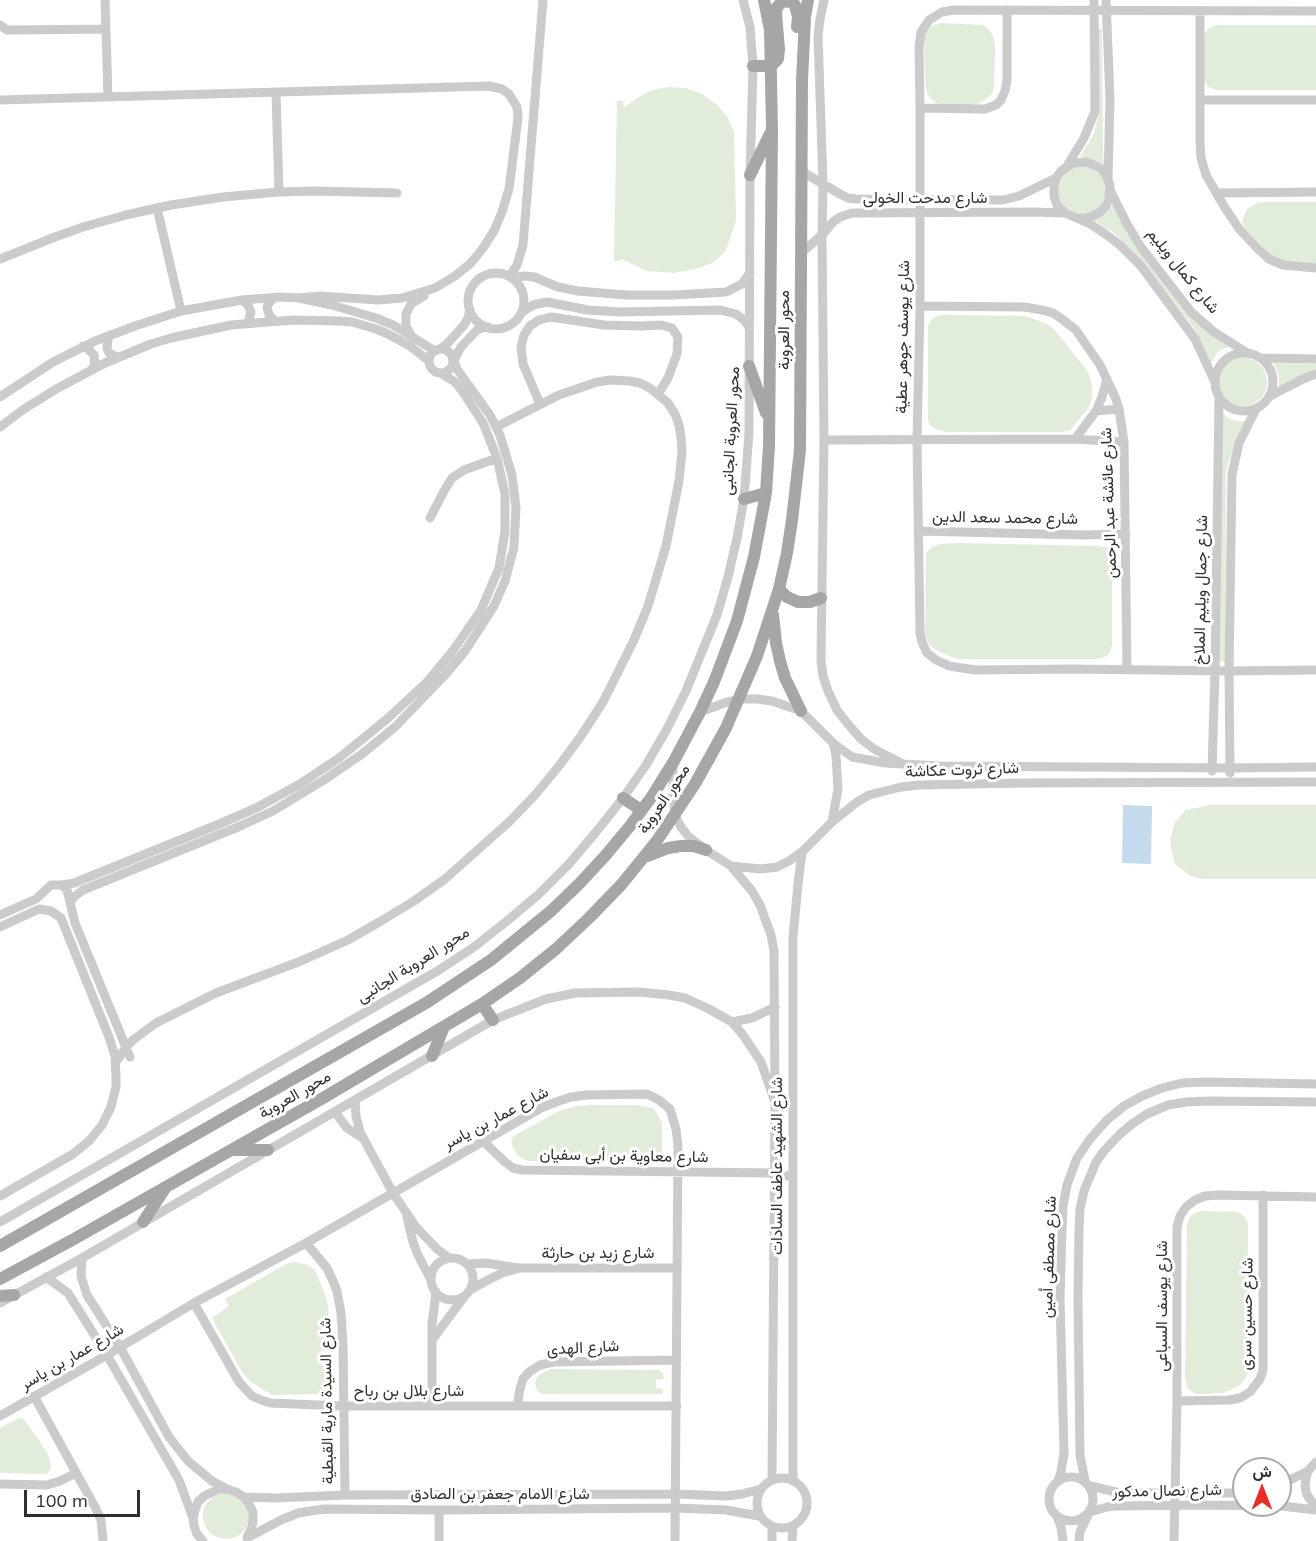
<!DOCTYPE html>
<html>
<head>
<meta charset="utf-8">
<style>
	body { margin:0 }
	#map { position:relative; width:1316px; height:1541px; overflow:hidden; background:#fff; font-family:Mulish,Vazirmatn,sans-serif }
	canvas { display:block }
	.north { position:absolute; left:1232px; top:1457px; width:60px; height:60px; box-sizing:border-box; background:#fff; border:2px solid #ababab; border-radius:50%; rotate:0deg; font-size:16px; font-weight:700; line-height:24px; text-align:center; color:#2e2e2e }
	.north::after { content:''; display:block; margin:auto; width:21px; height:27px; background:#ee2a27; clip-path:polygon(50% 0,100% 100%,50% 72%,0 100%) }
	.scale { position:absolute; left:24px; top:1490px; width:116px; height:27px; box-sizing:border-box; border:3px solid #2e2e2e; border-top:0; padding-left:8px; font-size:18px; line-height:21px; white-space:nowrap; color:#2e2e2e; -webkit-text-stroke:4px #fff; paint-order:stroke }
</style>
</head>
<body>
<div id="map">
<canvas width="1316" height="1541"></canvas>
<div class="north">ش</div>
<div class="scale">100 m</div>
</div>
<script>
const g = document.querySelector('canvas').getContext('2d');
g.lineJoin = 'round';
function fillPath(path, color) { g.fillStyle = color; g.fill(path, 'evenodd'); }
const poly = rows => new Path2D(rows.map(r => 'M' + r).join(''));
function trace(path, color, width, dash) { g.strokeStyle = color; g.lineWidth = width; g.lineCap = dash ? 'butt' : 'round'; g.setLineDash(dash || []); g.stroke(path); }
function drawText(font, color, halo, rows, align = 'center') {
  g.font = font + ' Mulish,Vazirmatn,sans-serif'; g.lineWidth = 6; g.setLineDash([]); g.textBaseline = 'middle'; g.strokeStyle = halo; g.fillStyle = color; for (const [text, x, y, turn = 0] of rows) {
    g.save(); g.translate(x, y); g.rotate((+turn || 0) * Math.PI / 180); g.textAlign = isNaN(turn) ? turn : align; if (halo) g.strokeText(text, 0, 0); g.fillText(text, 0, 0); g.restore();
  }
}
fillPath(poly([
	[941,23,983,25,989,30,994,38,995,48,994,85,992,94,980,103,966,106,945,105,936,103,931,99,927,93,925,82,924,37,926,30,932,26],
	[1216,25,1316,25,1316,90,1216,90,1209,87,1206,84,1204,79,1204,34,1207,30],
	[1098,29,1102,29,1103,154,1104,165,1090,159,1080,157,1094,134,1099,112],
	[669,87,686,88,702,94,716,104,727,116,734,132,736,220,728,244,725,252,714,262,696,269,674,273,647,271,621,259,620,261,614,261,617,101,623,101,624,108,637,98,652,90],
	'1058 190a24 24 0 1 1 48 0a24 24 0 1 1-48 0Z',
	[1259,202,1316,202,1316,264,1291,264,1274,258,1244,228,1242,221,1247,209],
	[1113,205,1126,231,1135,245,1191,316,1232,346,1222,349,1217,353,1211,363,1201,341,1193,327,1130,248,1114,233,1093,220,1106,213],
	[944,315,1026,316,1047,324,1055,330,1088,372,1092,386,1092,397,1089,407,1070,430,1062,432,945,432,936,429,931,426,928,420,928,326,931,320,937,316],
	'1219 382a24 24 0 1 1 48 0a24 24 0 1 1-48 0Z',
	[1274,363,1316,364,1316,371,1279,388,1279,377],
	[1220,411,1229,419,1237,421,1249,421,1236,440,1228,463,1226,475,1225,662,1218,662],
	[957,543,1098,546,1107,548,1112,555,1112,646,1110,653,1105,657,1096,659,958,659,949,656,934,649,928,643,925,634,926,553,932,547,941,544],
	[1210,805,1316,805,1316,879,1202,879,1189,875,1175,864,1171,849,1171,836,1175,822,1186,810],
	[589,1105,637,1105,653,1108,658,1115,662,1123,662,1149,660,1157,654,1162,528,1161,518,1156,513,1148,511,1140,514,1136,557,1112,572,1107],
	[1201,1211,1238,1212,1245,1217,1248,1224,1249,1370,1247,1375,1241,1384,1230,1390,1222,1393,1202,1394,1196,1394,1188,1389,1185,1377,1187,1226,1189,1219,1194,1213],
	[295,1262,308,1265,315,1270,326,1297,328,1306,330,1350,321,1351,321,1365,330,1365,330,1373,321,1394,272,1395,251,1382,242,1372,212,1318,229,1306,225,1299,288,1263],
	[551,1369,659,1370,663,1374,664,1379,656,1379,656,1388,663,1389,663,1393,659,1394,541,1394,537,1390,535,1384,536,1379,540,1374],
	[19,1418,24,1419,48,1454,51,1464,50,1470,47,1474,0,1473,0,1428],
	'203 1516a23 23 0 1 1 46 0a23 23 0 1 1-46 0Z'
]), '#e2ecda');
fillPath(poly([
	[1123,805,1152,806,1151,864,1122,863]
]), '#c5daed');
trace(poly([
	[105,0,108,97],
	[824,0,820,19,818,36,823,183,822,235,824,440,821,660,823,676,828,691,837,710,847,723,861,739,874,749,901,763],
	[1106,0,1110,99,1108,179],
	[1200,11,1200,141,1201,158,1206,175,1225,208,1240,230,1258,249,1269,259,1283,265,1316,268],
	[1316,11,954,10,942,12,929,20,921,32,919,47,920,108,920,306,917,440,920,633,922,642,927,653,936,660,949,666,975,670,1072,669,1229,671,1316,670],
	[0,25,7,30,12,30,106,29],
	[276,93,279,192],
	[0,100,489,86,502,89,509,94,517,107,518,118,509,189,502,212,494,231,483,248,471,263,455,276,435,288,402,298,378,300,320,296,299,298],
	[1200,100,1316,100],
	[920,108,985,109,996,105,1001,100,1005,91,1007,80,1007,10],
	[1067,166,1084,138,1095,111,1094,0],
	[801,171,840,194,848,198,856,199,1003,200,1019,196,1056,178],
	[1111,192,1127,224,1141,247,1191,312,1214,332,1249,354],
	[1216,193,1316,192],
	[157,208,181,311],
	[1077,218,1085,218,1093,216,1100,212,1106,206,1109,199,1110,185,1105,173,1100,168,1087,162,1073,163,1061,171,1056,178,1054,187,1054,196,1057,205,1065,213,1090,224,1104,233,1120,245,1141,266,1195,339,1214,380],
	[801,253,822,235,833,222,840,217,852,213,1033,212,1065,213],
	[0,259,55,237,83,227,126,215,171,205,223,197,279,192,315,191,397,193],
	'468 301a28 28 0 1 1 56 0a28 28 0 1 1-56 0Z',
	[510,276,517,265,523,245,543,0],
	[513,278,524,276,534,277,558,287,578,291,626,295,674,295,726,292,742,284,750,273],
	[274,298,269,303,267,307,269,315,275,321],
	[242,300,248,305,251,312,248,323],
	[920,306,1025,307,1042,310,1053,313,1062,319,1076,330,1100,365,1116,399,1119,409,1124,442,1127,669],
	[521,313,533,305,547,302,588,310,620,312,720,310,736,314,745,321,749,327],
	[110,335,108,339,107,348,109,353,117,357],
	[411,335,406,326,406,314,411,304,424,296],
	[83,346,87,348,94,355,95,364,92,369],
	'429 361a12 12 0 1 1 24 0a12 12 0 1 1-24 0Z',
	[440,349,447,344,464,325,468,318,470,310],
	'1215 382a29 29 0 1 1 58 0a29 29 0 1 1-58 0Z',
	[1260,358,1316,359],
	[454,360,461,347,477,330,484,327,488,327],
	[1270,396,1305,378,1316,374],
	[0,397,53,362,95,341,135,326,181,311,242,300,280,297,299,298,332,305,376,318,393,325,435,351],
	[540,404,523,364,521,347,524,335,530,326,539,320,551,317,604,325,642,326,661,325,672,328,678,337,677,354,668,378,658,394],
	[1096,411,1119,409],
	[0,427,24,409,58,388,105,363,151,344,171,338,231,325,293,320,339,321,352,322,376,329,388,334,410,346,429,361],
	[1075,439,1096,411,1102,397,1107,379],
	[824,440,1075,439,1124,442],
	[430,518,444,491,452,478,464,470,497,458],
	[919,531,1083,535,1126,534],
	[700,712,727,702,739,699,757,699,772,701,801,711,833,743,852,757,885,763,939,766,1230,768,1316,767],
	[673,763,673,796,675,815,681,827,688,836,706,850,731,866,761,869,777,867,789,861,802,852,832,822,857,802,869,795,901,787,919,785,1023,783,1316,782],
	[1212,771,1215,670,1219,399],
	[1230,773,1229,671,1232,474,1239,443,1256,409],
	[832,822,838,789,836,756,833,743],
	[731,866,752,891,760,905,771,935,774,951,775,1102,772,1480],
	[62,885,74,883,217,825,256,808,300,784,339,758,387,719,427,682,452,652,481,610,499,568,505,531,505,494,497,458,483,423,463,392,455,382,442,374],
	[70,902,74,897,83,890,238,827,273,811,324,780,362,754,395,727,445,675,465,651,494,606,505,581,514,547,516,508,512,475,500,435,490,415,457,369,454,361],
	[0,915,36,899,51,885,62,885,67,890,75,923,130,1057],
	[0,927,39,909,51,911,61,918,109,1037,115,1056,116,1077,116,1087,111,1107,102,1125,89,1141,73,1154,0,1196],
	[732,1022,752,1018,775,1007],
	[116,1062,126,1047,133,1040,156,1023,216,993,301,961,348,940,381,921,414,901,445,879,509,822,535,795,559,766,581,736,603,702,634,640,648,606,666,546,679,481,682,452,681,437,679,425,675,414,668,403,650,388,640,383,630,381,610,380,597,382,559,395,496,427],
	[355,1100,356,1116,360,1132,393,1193,416,1227,437,1249,449,1258],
	[335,1112,347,1128,364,1139],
	[483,1141,505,1162,513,1168,522,1170,775,1173,783,1177,792,1174],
	[407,1217,413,1242,418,1255,431,1280],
	[0,1222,439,970,474,947,507,921,539,894,569,864,596,832,623,798,646,765,667,729,686,691,717,615,728,577,737,538,744,499,749,433,750,175,753,66,750,27,743,0],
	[306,1243,327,1268,333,1281,337,1291,341,1313,343,1343,345,1495],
	'431 1279a21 21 0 1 1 42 0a21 21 0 1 1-42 0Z',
	[82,1258,81,1276,87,1295,120,1347,169,1437,188,1461,212,1481,227,1489],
	[467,1264,485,1263,519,1268,677,1268],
	[46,1277,68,1293,107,1355,179,1480,193,1518],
	[470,1290,486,1281,502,1273,517,1269],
	[0,1303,82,1258,493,1020,546,999,575,993,639,992,669,995,685,998,707,1008,732,1022,743,1035,761,1062,775,1102],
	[194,1303,239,1382,252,1396,261,1400,270,1403,344,1406,677,1406],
	[432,1340,464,1297],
	[34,1396,96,1509,101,1520,103,1541],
	[1177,1401,1229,1400,1240,1398,1250,1392,1260,1379,1263,1370,1263,1195],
	[432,1406,432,1324,436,1292],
	[517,1406,520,1389,523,1379,529,1372,540,1365,554,1362,677,1360],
	[0,1416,107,1355,194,1303,306,1243,541,1108,556,1102,571,1097,586,1095,647,1094,659,1100,670,1109,676,1129,678,1146,675,1541],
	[1316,1462,1308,1471,1306,1478,1305,1487,1307,1495,1316,1507],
	'1049 1499a22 22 0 1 1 44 0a22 22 0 1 1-44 0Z',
	'757 1503a25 25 0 1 1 50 0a25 25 0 1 1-50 0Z',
	[793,1481,793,937,798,884,802,852],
	[1058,1481,1061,1472,1064,1453,1060,1299,1062,1229,1063,1206,1067,1185,1077,1158,1090,1139,1107,1120,1124,1106,1142,1096,1162,1088,1182,1083,1206,1082,1316,1084],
	[1085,1481,1080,1455,1078,1299,1079,1229,1080,1209,1084,1191,1096,1162,1104,1151,1120,1134,1132,1124,1147,1114,1168,1105,1187,1102,1210,1101,1316,1102],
	[0,1484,47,1485,60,1481,76,1473],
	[1280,1485,1308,1471],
	[1090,1486,1120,1493,1244,1493],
	[244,1497,276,1498,345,1495,676,1494,726,1496,742,1494,761,1489],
	[1090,1512,1107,1507,1115,1506,1199,1505,1282,1506,1316,1510],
	[1057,1516,1061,1527,1063,1541],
	[772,1527,772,1541],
	[247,1538,281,1520,298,1513,324,1509,439,1510,675,1508,726,1510,759,1516],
	[203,1541,197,1534,194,1526,193,1518,195,1510,198,1502,204,1496,219,1489,227,1489,236,1492,244,1497,249,1504,253,1512,253,1521,251,1530,247,1537],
	[439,1541,439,1510],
	[792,1541,793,1527],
	[1079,1541,1080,1532,1088,1515],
	[1174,1541,1177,1401,1177,1227,1180,1216,1186,1207,1195,1200,1205,1196,1218,1195,1316,1197]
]), '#cbcbcb', 9);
trace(poly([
	[753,66,771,66,778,59,779,49,776,14,777,7,782,2,789,1,795,5,798,17,797,27],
	[750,175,770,134],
	[749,366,766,413],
	[744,499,766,493],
	[779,589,787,597,798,602,810,602,821,598],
	[773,615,776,643,780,661,785,678,801,711],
	[623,798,641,810],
	[648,856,668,848,681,846,694,846,706,850],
	[482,1004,493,1020],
	[432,1056,444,1027],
	[235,1150,268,1150],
	[143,1222,164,1190],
	[0,1246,426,1003,491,960,551,911,579,884,605,856,630,826,653,795,674,761,700,712,714,682,737,621,754,557,766,493,769,446,772,130,770,30,764,0],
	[0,1279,74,1239,323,1098,482,1004,520,978,556,949,589,918,621,885,656,842,695,784,726,728,757,656,779,589,787,553,792,520,800,450,802,81,805,17,808,0],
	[0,1296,14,1295]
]), '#a6a6a6', 12);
drawText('16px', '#2e2e2e', '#fff', [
	["شارع مدحت الخولى",925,198],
	["شارع كمال ويليم",1183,271,51],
	["محور العروبة",784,330,-90],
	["شارع يوسف جوهر عطية",903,337,-89],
	["محور العروبة الجانبى",731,431,-87],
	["شارع عائشة عبد الرحمن",1109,503,-92],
	["شارع محمد سعد الدين",1005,518,1],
	["شارع جمال ويليم الملاخ",1201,590,-89],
	["شارع ثروت عكاشة",962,770,-2],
	["محور العروبة",664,799,-56],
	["محور العروبة الجانبى",413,965,-32],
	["محور العروبة",295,1095,-30],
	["شارع عمار بن ياسر",496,1118,-28],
	["شارع معاوية بن أبى سفيان",624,1156,1],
	["شارع الشهيد عاطف السادات",777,1166,-90],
	["شارع زيد بن حارثة",598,1253],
	["شارع مصطفى أمين",1049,1257,-88],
	["شارع يوسف السباعى",1162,1306,-90],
	["شارع حسين سرى",1247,1314,-89],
	["شارع الهدى",583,1348,-3],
	["شارع عمار بن ياسر",72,1357,-30],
	["شارع بلال بن رباح",409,1391],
	["شارع السيدة مارية القبطية",327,1401,-91],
	["شارع نصال مدكور",1167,1491,-1],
	["شارع الامام جعفر بن الصادق",500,1494]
]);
</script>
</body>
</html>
